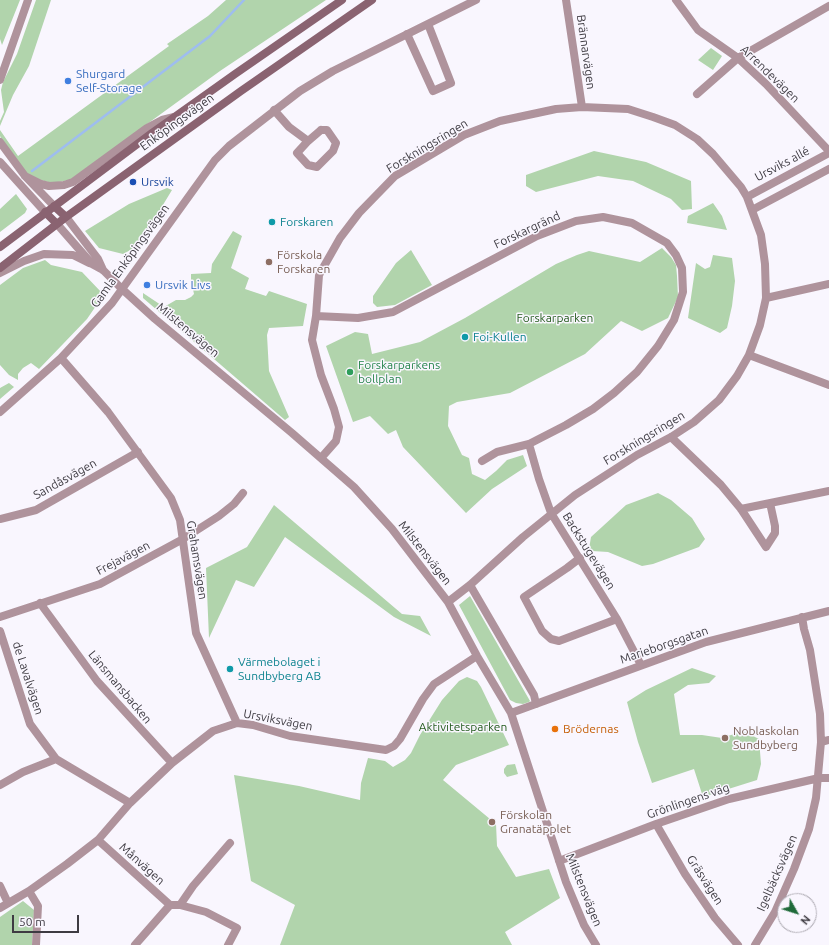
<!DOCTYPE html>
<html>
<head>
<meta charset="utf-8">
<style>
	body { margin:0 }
	#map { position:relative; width:829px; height:945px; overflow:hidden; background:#f9f6fe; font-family:Ubuntu,sans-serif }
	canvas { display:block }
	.north { position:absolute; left:777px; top:893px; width:40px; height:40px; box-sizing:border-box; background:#f9f6fe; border:1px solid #aeabb3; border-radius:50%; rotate:129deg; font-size:11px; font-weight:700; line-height:16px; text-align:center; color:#3e3b42 }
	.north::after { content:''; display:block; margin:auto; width:14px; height:18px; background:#1e6a39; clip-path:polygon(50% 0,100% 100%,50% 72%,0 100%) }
	.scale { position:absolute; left:12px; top:915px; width:67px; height:18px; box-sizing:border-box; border:2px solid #3e3b42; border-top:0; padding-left:5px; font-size:12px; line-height:14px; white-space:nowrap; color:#3e3b42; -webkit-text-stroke:3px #f9f6fe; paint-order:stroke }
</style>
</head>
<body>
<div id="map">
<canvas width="829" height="945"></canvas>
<div class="north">N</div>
<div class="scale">50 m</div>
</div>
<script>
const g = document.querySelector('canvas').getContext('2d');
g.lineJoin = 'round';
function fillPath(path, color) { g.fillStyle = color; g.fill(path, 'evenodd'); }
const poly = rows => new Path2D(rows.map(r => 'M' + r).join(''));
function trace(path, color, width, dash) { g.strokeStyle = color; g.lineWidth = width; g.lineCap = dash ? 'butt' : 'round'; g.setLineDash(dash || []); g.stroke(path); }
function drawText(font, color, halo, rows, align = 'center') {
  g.font = font + ' Ubuntu,sans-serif'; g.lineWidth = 3; g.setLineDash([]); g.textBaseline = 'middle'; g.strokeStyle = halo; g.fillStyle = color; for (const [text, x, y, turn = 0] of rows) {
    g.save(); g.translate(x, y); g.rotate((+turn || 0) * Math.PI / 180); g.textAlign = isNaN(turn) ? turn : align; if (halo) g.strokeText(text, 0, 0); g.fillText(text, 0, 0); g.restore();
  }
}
fillPath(poly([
	[0,0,20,0,2,45,0,39],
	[36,0,51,0,29,66,13,95,0,126,0,121,4,112,1,90,3,82,17,54],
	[226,0,326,0,220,71,70,180,52,183,33,178,25,172,3,142,0,136,0,130,18,156,169,46,167,44,208,16],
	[711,48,722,56,713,70,698,60],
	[594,151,646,162,691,181,692,209,682,210,671,199,633,181,598,176,536,192,526,186,526,175],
	[167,188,172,190,138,246,123,254,99,248,85,231,129,204],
	[16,194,27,209,25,213,0,232,0,209],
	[713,203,722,216,727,230,687,223,688,216],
	[233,231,242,236,231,268,249,278,245,289,266,296,269,291,307,304,303,326,269,328,267,335,269,371,289,417,285,420,143,298,143,293,164,307,176,300,185,300,191,297,194,294,191,280,191,274,211,273,212,264],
	[662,248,671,257,676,265,677,276,678,297,668,318,642,331,621,321,585,354,510,393,457,402,449,406,448,426,462,455,469,458,472,474,485,480,496,471,507,460,523,455,527,466,492,489,466,513,403,447,396,430,388,434,370,416,353,422,326,346,355,332,368,334,372,354,420,342,465,318,556,264,577,255,589,251,640,262],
	[411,250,432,285,395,305,377,307,373,303,373,296,396,263],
	[713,255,732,258,735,281,732,306,727,328,720,333,688,318,696,263,705,269,710,267],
	[45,260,51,265,82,272,102,293,100,300,87,319,39,369,31,363,23,368,18,374,18,380,9,375,0,365,0,285,23,268],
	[9,383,14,387,0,399,0,388],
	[658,493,671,500,692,518,705,539,699,547,653,564,642,566,608,552,592,551,589,549,591,537,626,505],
	[274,505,402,614,420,616,431,636,394,617,285,537,254,587,236,580,209,638,206,568,247,547],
	[470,596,530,701,529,702,523,704,516,703,510,700,459,605],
	[692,668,716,676,709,683,688,685,674,694,680,735,702,735,722,738,743,731,759,739,761,764,757,780,703,797,694,769,652,783,638,742,627,702,646,690],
	[467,677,477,681,481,687,509,745,456,765,443,780,496,824,497,846,516,877,549,869,560,898,505,932,512,945,280,945,295,905,251,881,234,775,299,786,360,800,361,783,368,758,385,761,393,767,405,760,411,753,420,735,442,700,459,681],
	[515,764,518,774,507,777,504,773,504,769,507,765],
	[23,901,34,910,32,945,0,945,0,917]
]), '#b1d4ac');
trace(poly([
	[32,171,210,36,244,0]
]), '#9ebdef', 2.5);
trace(poly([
	[566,0,582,107],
	[676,0,698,30,738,58,766,84,829,151],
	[407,34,433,91,451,83,428,24],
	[0,80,28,0],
	[697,94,738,58,829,6],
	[274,110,289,127,308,141],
	[321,130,327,130,336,143,333,151,317,167,308,165,297,153,307,142,321,130],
	[0,142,25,176,54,206],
	[0,162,45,212],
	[25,176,41,184,49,186,64,185,73,182,147,128,162,120,174,117],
	[747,197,829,153],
	[752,210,829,169],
	[66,217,98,259,103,270],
	[57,224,92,264,103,270,122,289,155,319,292,433,354,487,392,529,448,602,477,656,511,713,566,882,584,925,596,945],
	[0,273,24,261,44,254,73,255,89,263],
	[766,298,829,284],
	[316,316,358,318,393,312,537,236,576,221,603,217,632,223,667,243,676,255,682,268,683,292,674,320,658,346,637,372,614,393,593,409,566,425,529,444,497,452,482,461],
	[749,355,829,385],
	[61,358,108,412,171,498,180,520,196,633,237,723],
	[0,412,61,358,112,303,215,160,229,146,300,91,333,71,476,0],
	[671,437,721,485,741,509,766,547,775,533,775,526,770,503],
	[529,444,539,479,551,513,617,619,641,665],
	[321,458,336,441,339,427,334,409,321,375,312,340,316,316,319,275,340,238,359,213,395,176,464,135,500,121,556,109,582,107,628,109,653,117,675,125,697,139,713,154,741,187,747,197,761,235,765,264,766,298,760,325,749,355,737,376,719,400,694,422,671,437,637,455,575,495,523,537,470,585,448,602],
	[741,509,829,491],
	[0,519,36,510,138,452],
	[580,558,567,568,524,597,542,631,551,639,559,641,617,619],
	[470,585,534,695,536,704],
	[40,603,97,681,172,763],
	[0,617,100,584,183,539,219,516,234,504,243,493],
	[0,631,30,724,56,759,130,803],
	[511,713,706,642,829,611],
	[821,742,829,740],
	[0,785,23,772,56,759],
	[656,824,685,874,715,918,738,945],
	[98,840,170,905],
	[559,861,656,824,729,799,819,778,829,778],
	[0,886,8,903],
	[29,891,38,906,36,945],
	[180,905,206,912,237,928,228,945],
	[0,908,29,891,67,864,98,840,130,803,172,763,213,731,237,723,253,725,290,736,386,750,394,746,400,739,423,699,434,684,477,656],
	[135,945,170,905,180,905,193,886,230,843],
	[755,945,775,912,794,869,809,829,816,798,821,742,820,714,810,650,804,629,802,617]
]), '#af939c', 8);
trace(poly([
	[54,206,66,217],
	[45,212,57,224],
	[0,247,152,133,235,74,342,0],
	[0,268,66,217,241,91,372,0]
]), '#8a6371', 8);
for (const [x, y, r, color] of [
	[68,81,4,"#3f7fe0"],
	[133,182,4,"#1a4fb4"],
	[272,222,4,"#0f9aa8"],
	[269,262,4,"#8d6e63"],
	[147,285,4,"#3f7fe0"],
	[465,337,4,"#0f9aa8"],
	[350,372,4,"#2e9e5b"],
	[230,669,4,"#0f9aa8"],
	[555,729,4,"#e8710a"],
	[725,738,4,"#8d6e63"],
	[492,822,4,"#8d6e63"]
]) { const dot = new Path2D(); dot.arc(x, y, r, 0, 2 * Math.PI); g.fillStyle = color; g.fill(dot); trace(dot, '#f9f6fe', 1.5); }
drawText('12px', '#3e3b42', '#f9f6fe', [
	["Brännarvägen",586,52,82],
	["Arrendevägen",770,74,44],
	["Enköpingsvägen",177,122,-36],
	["Forskningsringen",427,146,-31],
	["Ursviks allé",782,164,-28],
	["Forskargränd",527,230,-25],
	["Gamla Enköpingsvägen",130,256,-54],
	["Milstensvägen",188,330,40],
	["Forskningsringen",644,438,-31],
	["Sandåsvägen",65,479,-29],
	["Backstugevägen",589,551,58],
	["Milstensvägen",425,553,52],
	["Frejavägen",123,558,-28],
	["Grahamsvägen",197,560,81],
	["Marieborgsgatan",664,645,-19],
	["de Lavalvägen",28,678,72],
	["Länsmansbacken",120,687,50],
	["Ursviksvägen",278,720,11],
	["Grönlingens väg",688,801,-19],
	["Månvägen",142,864,42],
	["Igelbäcksvägen",777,873,-66],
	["Gräsvägen",705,880,57],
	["Milstensvägen",584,890,68]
]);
drawText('12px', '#366cbe', '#f9f6fe', [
	["Shurgard",76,74],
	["Self-Storage",76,88],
	["Ursvik Livs",155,285]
], 'left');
drawText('12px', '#164399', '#f9f6fe', [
	["Ursvik",141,182]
], 'left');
drawText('12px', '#0d838f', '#f9f6fe', [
	["Forskaren",280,222],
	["Foi-Kullen",473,337],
	["Värmebolaget i",238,662],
	["Sundbyberg AB",238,676]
], 'left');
drawText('12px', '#785e54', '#f9f6fe', [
	["Förskola",277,255],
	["Forskaren",277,269],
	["Noblaskolan",733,731],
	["Sundbyberg",733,745],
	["Förskolan",500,815],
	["Granatäpplet",500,829]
], 'left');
drawText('12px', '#255c1f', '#f9f6fe', [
	["Forskarparken",555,318],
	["Aktivitetsparken",463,727]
]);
drawText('12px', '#27864d', '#f9f6fe', [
	["Forskarparkens",358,365],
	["bollplan",358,379]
], 'left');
drawText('12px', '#c56008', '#f9f6fe', [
	["Brödernas",563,729]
], 'left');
</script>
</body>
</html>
